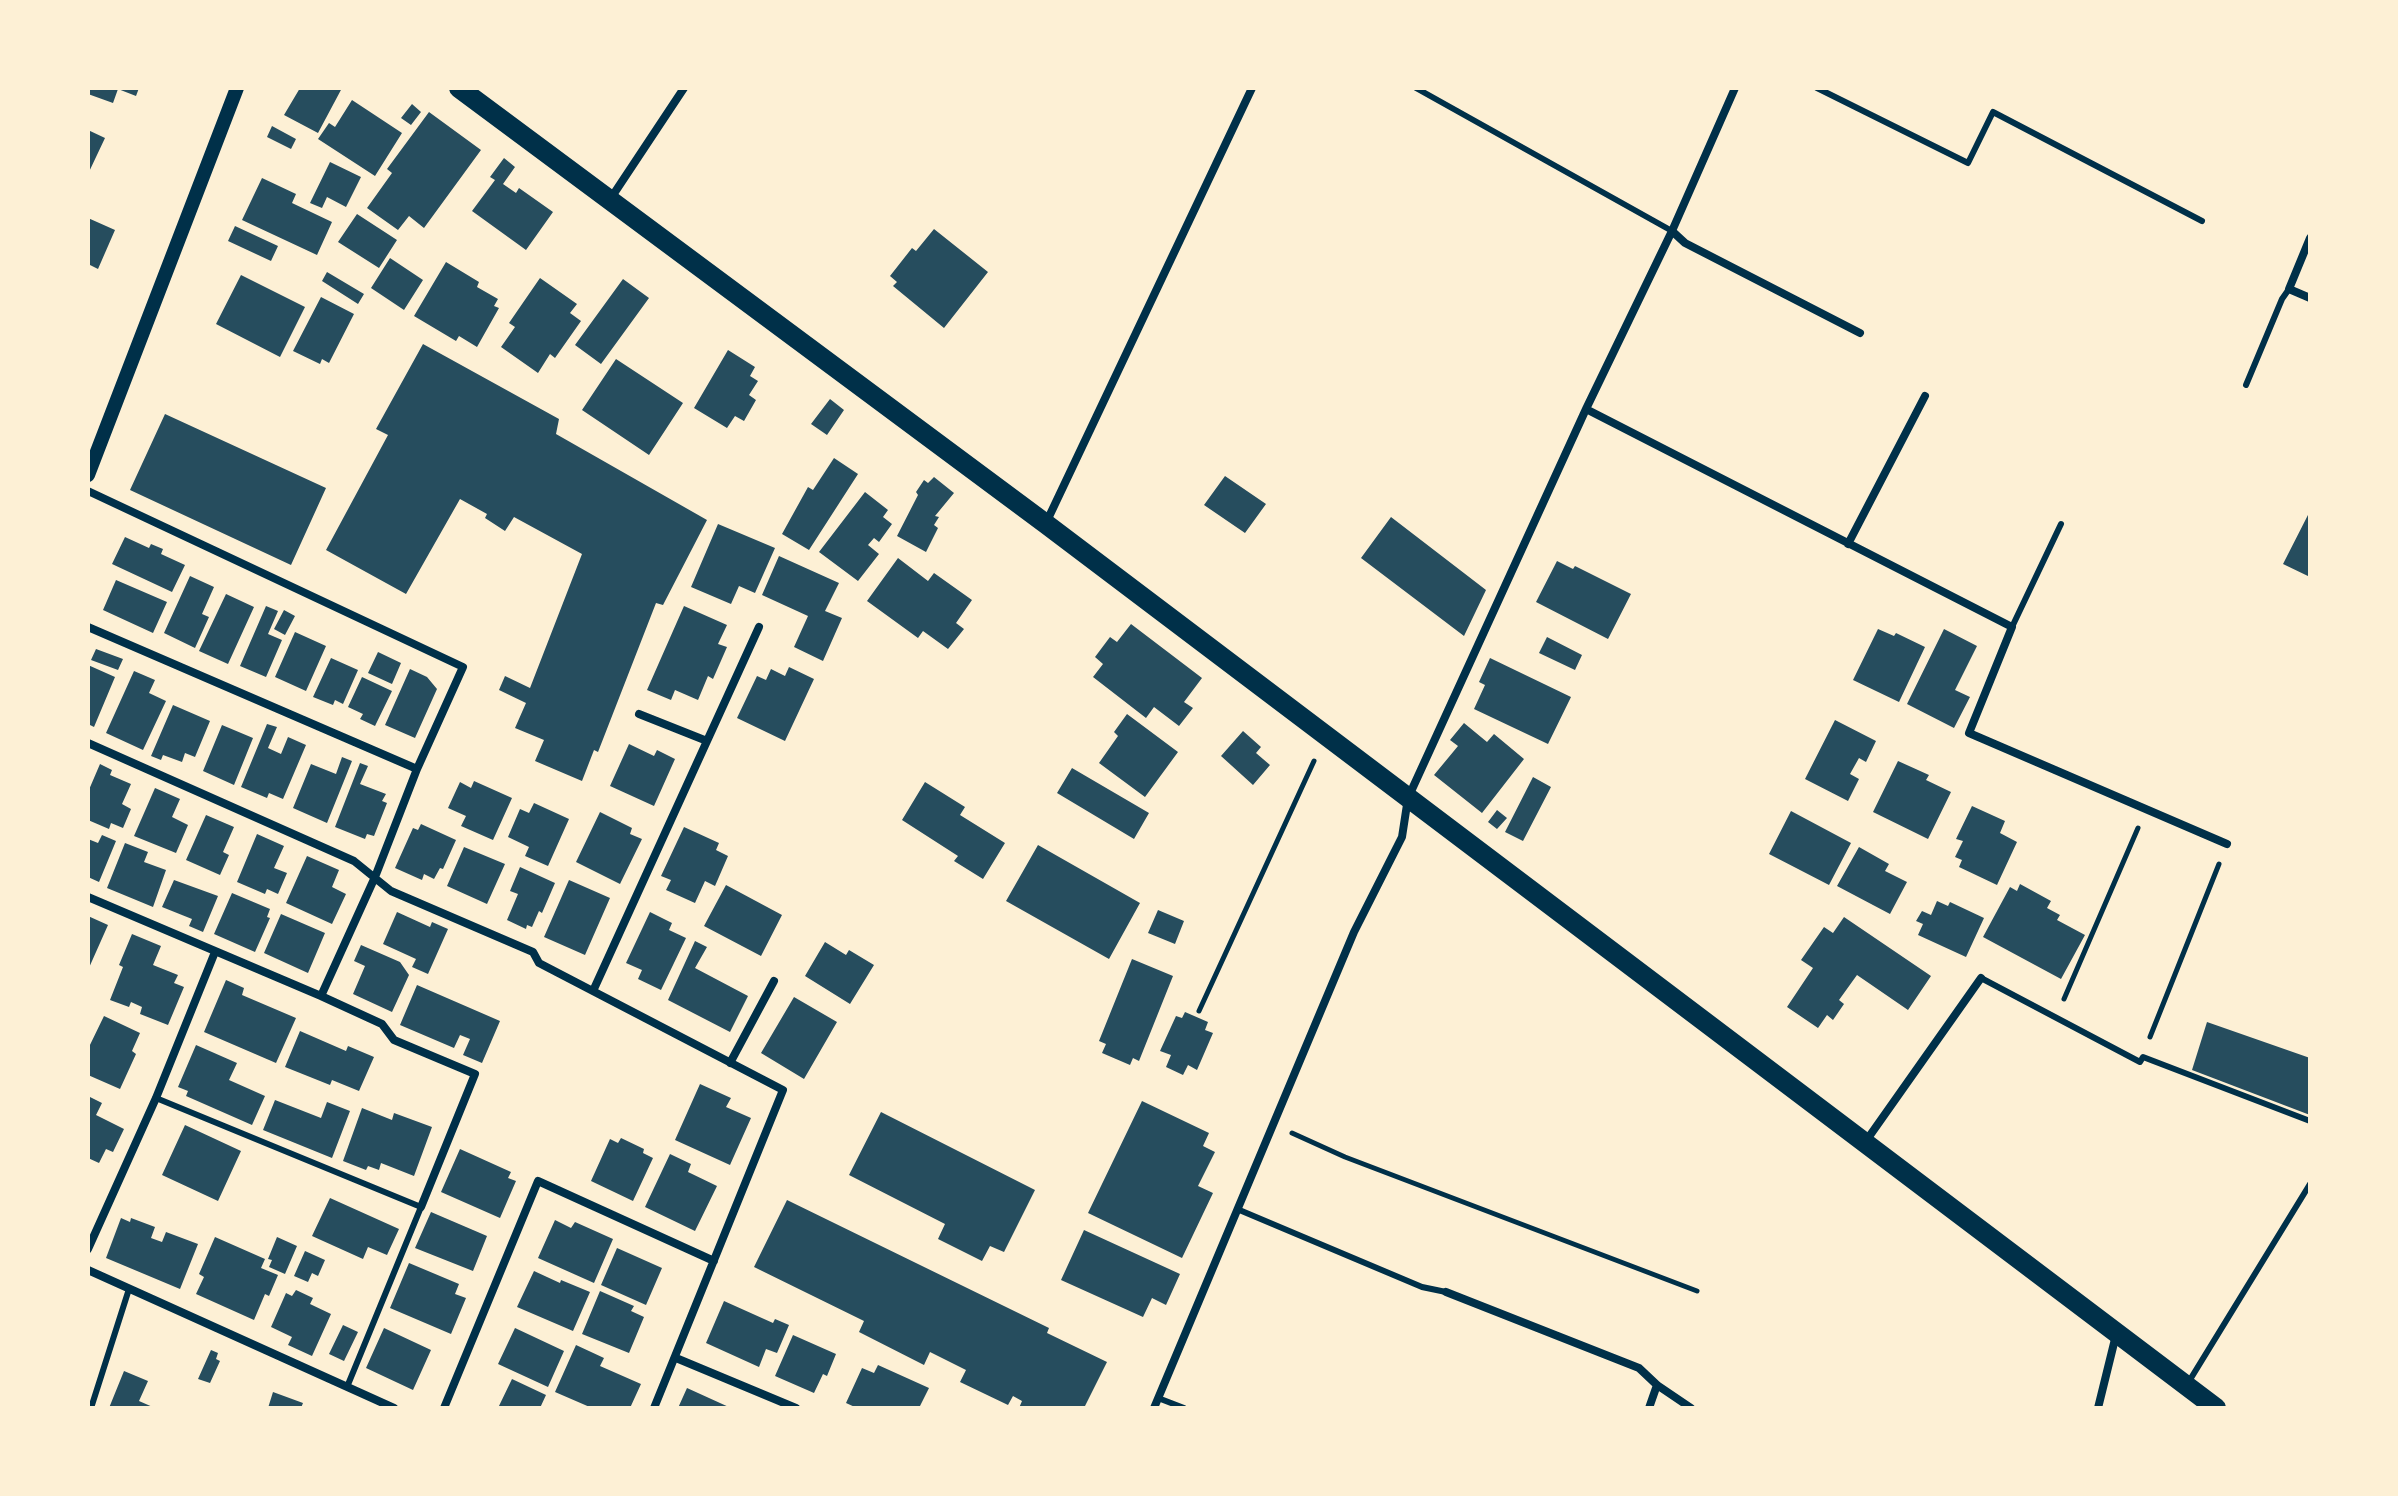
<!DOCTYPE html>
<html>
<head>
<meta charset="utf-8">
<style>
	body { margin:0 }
	#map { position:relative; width:2398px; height:1496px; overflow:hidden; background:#fdf0d5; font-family:"Open Sans",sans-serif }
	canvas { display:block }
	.frame { position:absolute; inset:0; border:90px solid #fdf0d5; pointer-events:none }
</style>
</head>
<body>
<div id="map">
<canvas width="2398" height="1496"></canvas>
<div class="frame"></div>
</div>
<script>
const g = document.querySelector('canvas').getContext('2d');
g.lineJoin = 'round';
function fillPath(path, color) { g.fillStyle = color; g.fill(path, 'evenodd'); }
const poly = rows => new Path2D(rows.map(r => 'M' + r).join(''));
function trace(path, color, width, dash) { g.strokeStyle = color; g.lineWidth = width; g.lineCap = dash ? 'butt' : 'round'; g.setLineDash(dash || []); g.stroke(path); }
fillPath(poly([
	[88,88,139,88,136,96,118,89,113,103,88,94],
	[300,88,342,88,318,133,284,115],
	[352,100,402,133,375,176,318,139,329,123,335,127],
	[412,104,421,112,411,125,401,118],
	[429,112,481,150,424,228,409,216,398,230,367,208,392,173,387,169],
	[272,126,296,139,291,149,267,137],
	[88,130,105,138,88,174],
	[504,158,515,167,503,184,516,193,519,188,553,212,526,250,472,211,495,180,490,177],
	[330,162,361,177,346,207,327,197,322,208,310,203],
	[262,178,296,194,292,203,332,222,317,255,242,220],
	[357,214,397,240,379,268,338,242],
	[88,218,115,230,98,269,88,264],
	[235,226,278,246,271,261,228,241],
	[934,229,988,272,944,328,893,286,897,282,890,276,912,248,916,251],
	[390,258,423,280,404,310,371,288],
	[446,262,479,282,477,287,498,299,494,306,499,308,477,347,459,336,456,341,414,316],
	[327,272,364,294,358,304,322,281],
	[241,275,305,307,280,357,216,324],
	[540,278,577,304,570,313,581,321,555,358,550,354,538,373,501,347,515,327,509,323],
	[623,279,649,298,601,364,575,345],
	[321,297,354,314,329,363,322,359,320,364,293,351],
	[423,344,559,419,556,434,707,520,663,605,656,603,598,752,594,750,582,781,535,761,544,740,515,728,526,703,499,690,505,676,530,688,582,554,514,517,505,531,485,518,487,514,460,499,406,594,326,550,388,435,376,429],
	[728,350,755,367,750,376,758,381,749,395,756,400,744,421,735,416,727,428,694,408],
	[616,359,683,403,649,455,582,410],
	[830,399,844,410,827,435,811,424],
	[165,414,326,488,291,565,130,490],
	[834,458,858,474,809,550,782,534,808,487,813,490],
	[1225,476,1266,504,1245,533,1204,505],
	[934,477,954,493,935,516,939,517,934,525,938,528,926,552,897,536,918,495,916,492,924,480,928,483],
	[865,492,888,510,883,517,892,524,879,542,874,538,868,545,879,554,858,581,819,552],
	[2310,511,2310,577,2283,564],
	[1391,517,1486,590,1464,636,1361,558],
	[718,524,775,548,755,593,739,586,731,604,691,587],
	[125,537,149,548,151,544,163,549,161,554,185,565,172,592,112,564],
	[779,556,839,583,825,611,842,618,823,661,794,647,808,616,762,595],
	[898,558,928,581,934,573,972,600,956,623,964,629,948,649,923,631,918,638,867,601],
	[1557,561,1573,569,1575,566,1631,594,1608,639,1536,602],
	[190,576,214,587,202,614,209,617,195,648,164,633],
	[116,580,167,602,153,633,103,610],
	[226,594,254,607,228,664,199,651],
	[266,606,278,611,268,634,282,640,266,677,240,666],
	[684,606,727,625,718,644,727,647,713,679,708,676,698,700,675,690,671,700,647,690],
	[284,610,295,616,285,635,274,629],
	[1131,624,1202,678,1184,702,1193,708,1179,726,1154,707,1146,718,1093,677,1103,664,1095,657,1110,637,1117,642],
	[1878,629,1894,636,1896,633,1925,647,1899,702,1853,680],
	[1944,629,1977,646,1955,690,1970,697,1954,728,1907,704],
	[295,632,326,646,306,691,275,677],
	[1547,637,1582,655,1575,670,1539,653],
	[96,649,123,659,118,670,91,660],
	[378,652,401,663,392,684,368,673],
	[331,658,358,670,343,704,335,700,333,705,313,697],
	[1490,658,1571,697,1548,744,1474,709,1485,685,1479,682],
	[88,665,115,677,94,727,88,724],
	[789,667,814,679,785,741,737,718,757,676,766,680,771,669,785,676],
	[410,669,427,677,437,689,415,738,385,725],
	[134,671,155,680,149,693,166,701,143,750,106,733],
	[362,677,392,691,375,726,360,719,363,714,348,707],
	[173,705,210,721,195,757,185,753,182,762,163,755,161,760,151,756],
	[1127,714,1178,752,1145,797,1099,763,1118,736,1114,732],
	[1835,720,1876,741,1866,762,1859,758,1850,774,1859,779,1848,801,1805,779],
	[1464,723,1487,742,1494,734,1524,759,1482,813,1434,775,1458,746,1450,740],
	[267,724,277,727,268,748,281,754,288,737,306,745,283,799,269,793,267,798,241,787],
	[222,725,253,738,234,785,203,771],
	[1243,731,1261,747,1256,753,1270,765,1253,785,1221,756],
	[629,744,654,756,657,750,675,759,654,806,610,786],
	[342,757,352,761,327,823,293,808,311,764,336,774],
	[1898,761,1929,775,1926,780,1951,792,1928,839,1873,812],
	[360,763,368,766,360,784,386,794,382,801,387,803,374,836,367,834,365,839,335,827],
	[100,764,112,770,110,775,131,784,122,804,131,809,123,828,111,823,109,829,88,820,88,792],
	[1072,768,1149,813,1134,839,1057,793],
	[1533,777,1551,787,1523,841,1505,832],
	[474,781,512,798,493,840,461,826,466,816,448,808,460,782,471,788],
	[925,782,965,807,960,815,1005,843,983,879,954,861,958,856,902,820],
	[155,788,180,799,172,817,188,825,176,853,134,836],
	[534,803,569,819,548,866,525,856,529,847,508,837,520,809,529,813],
	[1972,806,2005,821,2000,833,2017,842,1997,885,1959,867,1962,860,1955,857,1963,841,1956,839],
	[1497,810,1507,818,1497,829,1488,822],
	[1791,811,1851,843,1829,885,1769,854],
	[600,812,632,828,630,834,642,839,620,884,576,862],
	[206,815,234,827,223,852,229,855,220,875,186,860],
	[421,824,456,840,443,869,440,868,434,879,424,874,422,880,395,868,413,828,418,830],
	[684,827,719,843,716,850,728,856,715,886,705,881,695,903,666,890,671,880,661,876],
	[257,834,284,846,274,868,287,873,278,894,267,889,265,894,237,882],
	[102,835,116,841,99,882,88,877,88,839,98,843],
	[125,843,148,852,144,862,166,870,153,907,107,888],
	[1038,845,1140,903,1109,959,1006,901],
	[464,847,505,864,487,904,447,886],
	[1859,847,1889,864,1885,871,1907,882,1890,914,1837,886],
	[307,856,339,870,332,887,346,894,332,924,286,903],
	[520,867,555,883,542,913,539,911,532,927,527,925,526,929,507,920,518,894,510,891],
	[174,880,218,896,203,932,189,926,192,919,162,907],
	[569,880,610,898,585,955,544,937],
	[2020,884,2051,901,2047,908,2060,915,2057,920,2085,935,2061,979,1983,937,2010,887,2017,891],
	[726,885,782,915,761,956,704,926],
	[232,893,270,909,267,917,270,918,255,952,214,934],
	[1937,901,1948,906,1950,902,1984,918,1966,957,1918,935,1923,924,1916,921,1922,911,1931,915],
	[1158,910,1184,921,1175,944,1148,933],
	[397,912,430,927,432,922,448,929,428,974,412,967,416,959,383,944],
	[650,912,672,923,669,930,686,938,661,990,638,979,642,970,626,963],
	[281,914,325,933,308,973,264,953],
	[88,916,108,925,88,970],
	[1844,917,1931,976,1908,1010,1857,975,1839,1000,1844,1004,1833,1020,1827,1015,1818,1028,1787,1007,1813,968,1801,960,1824,927,1833,933],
	[132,934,161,946,153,965,178,975,174,983,184,987,168,1025,140,1014,142,1007,131,1002,129,1007,110,1000,123,967,119,965],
	[695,941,707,947,695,968,748,996,730,1032,668,1000],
	[825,942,846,955,849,950,874,965,850,1004,805,976],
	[361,945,400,962,409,975,392,1012,353,994,365,966,354,961],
	[1132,959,1173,976,1139,1061,1133,1058,1130,1065,1102,1053,1106,1044,1099,1041],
	[226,980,244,988,242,995,296,1018,276,1063,204,1032],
	[417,985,500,1021,482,1063,463,1055,470,1039,460,1035,454,1048,400,1025],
	[794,997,837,1022,804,1079,761,1053],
	[1185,1012,1208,1022,1205,1030,1213,1033,1197,1070,1188,1065,1183,1075,1166,1067,1171,1055,1160,1051,1176,1016,1182,1018],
	[104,1016,140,1033,132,1051,136,1054,120,1089,88,1075,88,1049],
	[2207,1022,2310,1058,2310,1115,2192,1070],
	[300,1031,346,1051,348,1046,374,1057,359,1091,332,1080,330,1085,285,1067],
	[196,1045,237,1063,229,1080,265,1096,252,1125,186,1096,188,1091,178,1087],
	[700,1084,731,1098,726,1107,751,1118,730,1165,675,1140],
	[88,1096,102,1103,96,1115,124,1129,113,1152,106,1149,99,1163,88,1158],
	[275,1100,321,1118,327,1102,350,1111,332,1158,263,1130],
	[1142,1101,1209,1133,1203,1146,1215,1152,1198,1186,1213,1193,1182,1258,1088,1213],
	[362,1108,392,1120,394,1113,432,1127,414,1176,381,1163,379,1170,368,1166,366,1170,343,1161],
	[881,1112,1035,1190,1004,1252,990,1246,982,1261,938,1239,945,1224,849,1175],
	[185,1125,241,1151,218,1201,162,1175],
	[621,1138,644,1149,643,1153,653,1158,633,1201,591,1181,610,1139,618,1143],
	[460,1149,511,1172,508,1178,516,1181,500,1218,441,1192],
	[670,1154,691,1164,688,1172,717,1186,695,1231,645,1207],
	[330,1198,399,1229,387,1255,368,1247,363,1259,312,1236],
	[787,1200,1049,1328,1047,1333,1107,1362,1084,1408,1019,1408,1022,1401,1013,1396,1008,1405,960,1382,966,1370,930,1352,924,1365,859,1332,864,1321,754,1267],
	[431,1212,487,1236,473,1271,415,1248],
	[121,1218,130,1222,131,1218,155,1227,151,1238,162,1242,166,1232,198,1244,180,1289,106,1258],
	[555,1220,571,1228,575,1222,613,1239,594,1283,538,1258],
	[1084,1230,1180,1274,1166,1305,1152,1298,1143,1317,1061,1280],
	[215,1237,265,1259,261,1268,278,1275,269,1296,265,1294,254,1320,196,1294,204,1277,199,1274],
	[277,1237,297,1246,285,1274,269,1267,272,1260,268,1259],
	[617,1248,662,1268,646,1305,601,1285],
	[305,1251,325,1260,318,1276,312,1273,308,1282,294,1276],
	[409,1263,459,1284,455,1294,466,1298,451,1334,390,1308],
	[534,1271,560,1283,561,1280,590,1292,573,1331,517,1307],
	[296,1290,313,1298,310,1304,331,1314,312,1356,288,1345,292,1337,271,1327,286,1293,292,1296],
	[600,1291,634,1306,631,1311,644,1317,629,1353,582,1334],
	[724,1301,773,1323,775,1319,789,1325,777,1353,766,1349,759,1367,706,1343],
	[343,1325,358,1332,344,1361,329,1354],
	[384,1328,431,1350,413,1390,366,1368],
	[515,1328,564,1351,548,1387,498,1364],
	[793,1335,836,1354,827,1376,823,1374,814,1393,775,1376],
	[576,1345,604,1358,600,1366,641,1384,630,1408,592,1408,555,1392],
	[211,1350,218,1353,216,1359,220,1361,210,1383,198,1379],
	[878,1365,929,1388,919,1408,857,1408,846,1403,862,1368,874,1373],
	[124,1371,148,1381,139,1401,155,1408,109,1408],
	[512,1379,546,1395,540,1408,498,1408],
	[687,1388,731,1408,678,1408],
	[273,1392,303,1403,301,1408,268,1408]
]), '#264d5e');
trace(poly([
	[2064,999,2138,828],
	[1199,1011,1314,761],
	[2150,1037,2219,864],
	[1292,1133,1345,1157,1697,1291]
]), '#003049', 5);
trace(poly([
	[1416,88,1672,231],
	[1817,88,1968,163,1993,112,2202,221],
	[2246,385,2282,299,2289,289],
	[2012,627,2061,524],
	[1981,978,2140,1062,2143,1057,2310,1121],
	[156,1098,421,1207,347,1387],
	[1237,1209,1422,1287,1446,1292],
	[2188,1383,2310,1184],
	[1158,1398,1184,1408],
	[91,1408,129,1289]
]), '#003049', 6);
trace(poly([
	[611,198,684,88],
	[1672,231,1685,243,1860,333],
	[2310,238,2289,289,2310,298],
	[1586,409,2012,627,1969,733,2227,844],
	[88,491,463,667,417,769,375,877,321,996,88,897],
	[1046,523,1252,88],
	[1848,544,1925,396],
	[88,627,417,769],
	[639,714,707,741],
	[88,743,354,861,391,891,533,952,539,963,783,1090,654,1408],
	[593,991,759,627],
	[321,996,382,1024,394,1040,475,1074,421,1207],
	[730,1063,774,981],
	[1866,1141,1981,978],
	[88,1249,156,1098,215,952],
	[88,1270,394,1408],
	[1446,1292,1639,1368,1657,1385,1691,1408],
	[676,1358,796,1408],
	[444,1408,538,1181,714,1261],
	[1154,1408,1354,932,1402,837,1408,798,1586,409,1672,231,1735,88],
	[1649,1408,1657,1385],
	[2098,1408,2116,1335]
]), '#003049', 8);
trace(poly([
	[88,475,237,88]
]), '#003049', 14);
trace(poly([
	[459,88,1046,524,2216,1408]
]), '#003049', 20);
</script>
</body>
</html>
